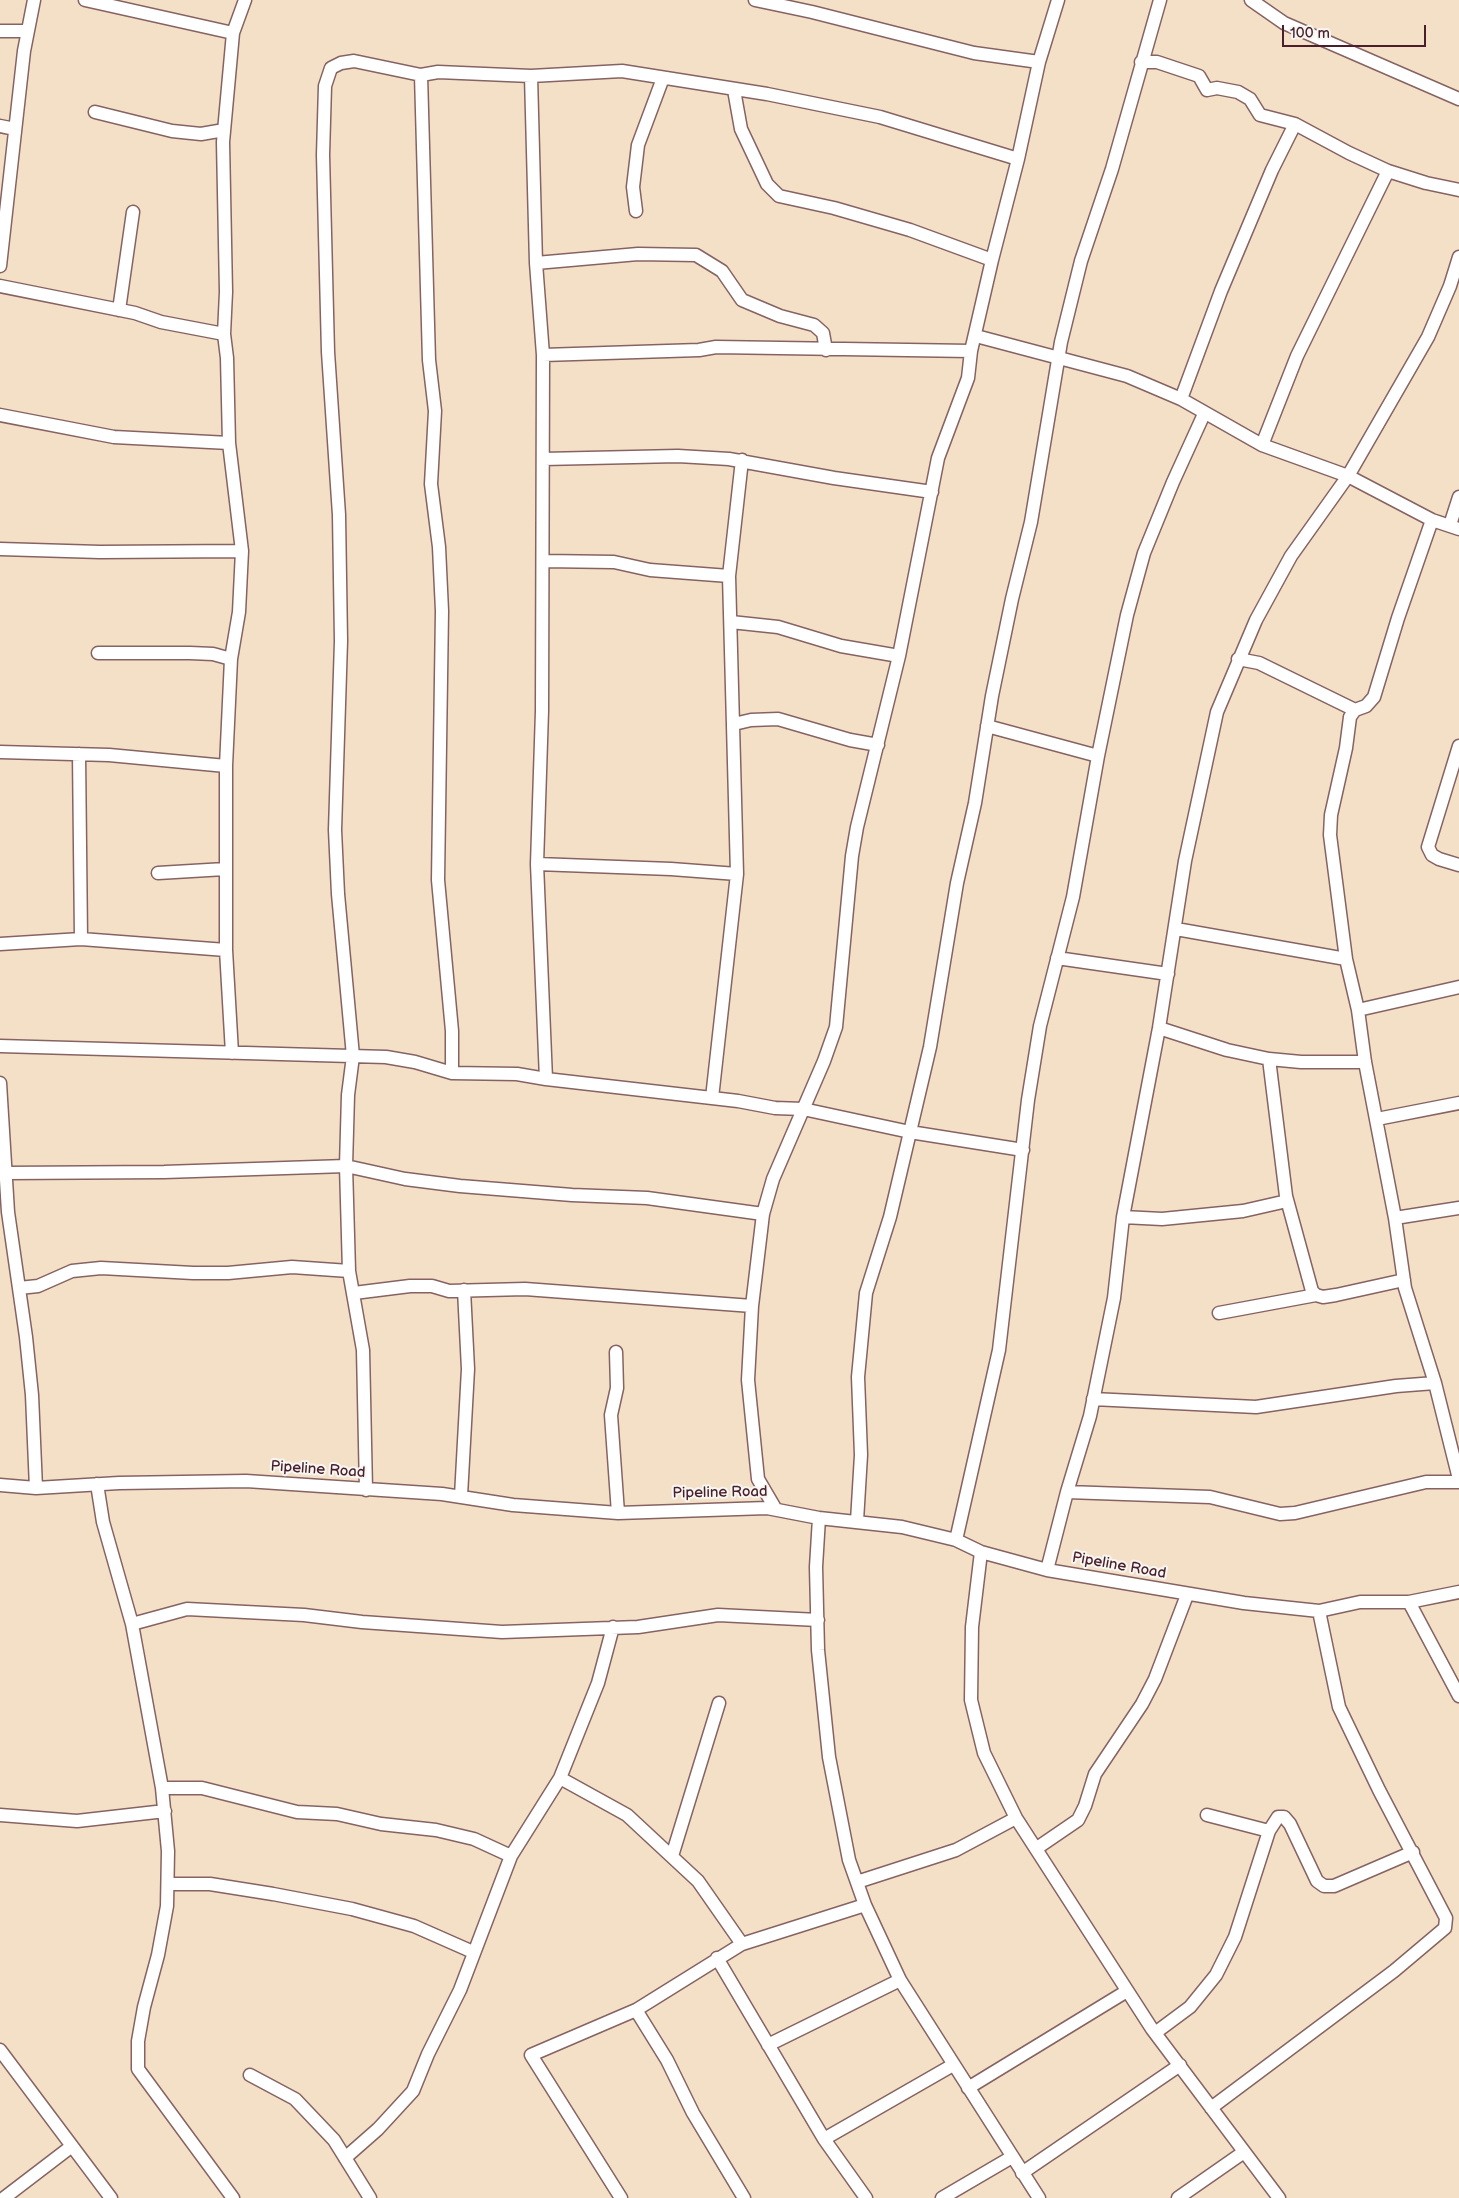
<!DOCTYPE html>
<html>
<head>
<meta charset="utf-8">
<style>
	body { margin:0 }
	#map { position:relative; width:1459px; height:2198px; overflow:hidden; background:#f4e0c7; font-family:"Balsamiq Sans",sans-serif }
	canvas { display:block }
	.scale { position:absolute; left:1282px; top:25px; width:144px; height:22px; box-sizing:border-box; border:2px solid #4a1f2b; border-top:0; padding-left:6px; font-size:15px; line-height:18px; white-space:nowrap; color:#4a1f2b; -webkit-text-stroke:4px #f6f6f2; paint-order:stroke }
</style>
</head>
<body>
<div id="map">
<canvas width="1459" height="2198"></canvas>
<div class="scale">100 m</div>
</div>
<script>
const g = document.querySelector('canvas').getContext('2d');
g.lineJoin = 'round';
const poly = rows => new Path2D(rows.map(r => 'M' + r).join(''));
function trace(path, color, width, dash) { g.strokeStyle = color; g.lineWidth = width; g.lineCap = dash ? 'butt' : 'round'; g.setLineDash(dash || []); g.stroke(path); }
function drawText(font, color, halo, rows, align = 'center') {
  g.font = font + ' "Balsamiq Sans",sans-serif'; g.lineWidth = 4; g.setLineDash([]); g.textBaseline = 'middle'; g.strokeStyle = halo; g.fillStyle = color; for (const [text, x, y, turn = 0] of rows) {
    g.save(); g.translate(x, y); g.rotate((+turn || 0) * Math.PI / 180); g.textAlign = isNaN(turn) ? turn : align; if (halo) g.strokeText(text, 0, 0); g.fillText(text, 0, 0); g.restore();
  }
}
const minor = poly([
	[85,0,233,33],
	[755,0,812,12,974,53,1039,62],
	[1251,0,1284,23,1459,99],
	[0,31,27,31],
	[1141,62,1157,62,1199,76,1207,90,1217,88,1238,92,1250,99,1260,115,1295,124,1349,153,1388,171,1426,183,1459,190],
	[421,75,429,360,435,411,431,484,439,547,442,611,438,880,452,1031,452,1073],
	[531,76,536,263,543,355,542,711,537,864,546,1079],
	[734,90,741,129,767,184,779,196,834,208,910,230,992,260],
	[95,112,172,131,201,134,224,130],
	[0,126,15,129],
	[636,211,633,187,638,145,663,78],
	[536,263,638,254,696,255,722,271,742,300,780,316,814,325,823,333,826,350],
	[0,266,24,51,34,0],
	[0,286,135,313,161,322,224,334],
	[119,310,133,212],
	[976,336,1127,376,1181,399,1262,445,1348,476,1432,520,1459,529],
	[543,355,699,350,716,347,971,351],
	[1181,399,1221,291,1272,170,1295,124],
	[0,415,114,437,229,443],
	[1262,445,1297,356,1388,171],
	[543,459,678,456,729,459,834,478,932,492],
	[1432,520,1398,618,1374,697,1366,706,1355,710,1350,717,1346,748,1331,815,1330,835,1346,959,1358,1010,1365,1062,1395,1218,1405,1288,1435,1383,1459,1479],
	[1450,525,1459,497],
	[0,549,100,552,242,551],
	[544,561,614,562,650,570,729,576],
	[731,622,778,627,841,646,899,656],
	[98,653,190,653,213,654,231,659],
	[1238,659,1259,663,1355,710],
	[734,724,751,720,778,719,850,740,878,745],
	[987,726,1098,756],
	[1459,746,1428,847,1432,855,1439,859,1459,865],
	[0,752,109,755,226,766],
	[79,754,81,939],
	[537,864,671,869,737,874],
	[158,873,225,869],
	[1176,929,1346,959],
	[0,944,81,939,226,950],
	[1057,958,1168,974],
	[1358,1010,1459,987],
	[1159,1028,1227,1050,1269,1059,1301,1062,1365,1062],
	[0,1046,386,1057,415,1062,452,1073,517,1074,546,1079,738,1101,775,1108,803,1109,910,1132,1023,1150],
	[232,1053,226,950,226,766,231,659,239,612,242,551,229,443,227,358,224,334,226,292,223,142,233,33,245,0],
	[1269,1059,1286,1196,1312,1291,1316,1295],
	[0,1083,8,1212,26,1337,32,1395,36,1488],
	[712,1098,737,874,729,576,742,460],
	[1377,1119,1459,1103],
	[5,1173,164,1172,346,1166,405,1179,460,1186,572,1195,647,1198,763,1214],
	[1123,1217,1162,1219,1243,1211,1287,1201],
	[1395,1218,1459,1208],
	[19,1288,38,1286,72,1271,101,1268,193,1273,228,1273,292,1267,349,1271],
	[354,1293,410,1286,432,1286,449,1291,525,1289,752,1306],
	[1219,1313,1316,1295,1323,1297,1336,1295,1404,1280],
	[616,1352,617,1388,611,1415,618,1513],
	[1093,1399,1256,1407,1396,1386,1435,1383],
	[97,1484,103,1522,132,1624,162,1788,168,1851,167,1906,158,1955,144,2007,138,2041,138,2069,233,2198],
	[0,1485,36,1488,119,1483,246,1481,442,1494,513,1505,618,1513,767,1508,819,1518,902,1527,956,1540,981,1552,1047,1570,1244,1603,1319,1611,1360,1602,1409,1602,1459,1592],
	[366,1490,363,1350,349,1271,346,1166,348,1095,353,1056,338,894,335,830,341,641,339,515,328,352,323,155,325,86,331,68,341,63,354,61,421,75,438,72,531,76,622,71,767,94,880,117,1018,159],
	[1067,1492,1210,1497,1280,1514,1295,1513,1426,1482,1459,1482],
	[461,1496,468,1369,464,1290],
	[775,1508,758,1479,748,1380,752,1306,763,1214,773,1179,824,1061,836,1027,852,856,857,827,899,656,938,458,968,378,971,351,992,260,1018,159,1039,62,1058,0],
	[819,1518,816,1567,818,1650,829,1757,849,1860,865,1905,900,1980,1039,2198],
	[857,1521,861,1455,858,1377,866,1293,890,1217,930,1047,957,883,975,803,992,696,1012,599,1031,522,1061,342,1081,261,1112,169,1160,0],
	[956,1540,999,1350,1028,1100,1040,1026,1073,897,1098,756,1127,615,1144,553,1173,482,1204,414],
	[981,1552,972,1627,971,1700,984,1753,1016,1818,1152,2029,1279,2198],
	[1047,1570,1067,1492,1090,1416,1114,1298,1123,1217,1159,1028,1185,861,1217,712,1256,620,1291,556,1348,476,1428,337,1450,286,1459,257],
	[1409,1602,1459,1696],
	[132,1624,187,1609,304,1615,362,1622,502,1632,638,1627,718,1615,818,1620],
	[560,1778,627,1815,698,1881,742,1944],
	[162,1788,202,1788,297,1812,337,1814,381,1824,436,1830,474,1839,511,1856],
	[0,1815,77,1821,165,1811],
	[1207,1815,1269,1831],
	[1037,1848,1078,1820,1085,1806,1095,1774,1142,1704,1155,1679,1187,1595],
	[672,1856,719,1703],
	[857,1882,956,1850,1016,1818],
	[168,1884,210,1884,273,1894,352,1909,414,1926,473,1952],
	[717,1958,824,2139,866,2198],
	[636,2010,667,2060,693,2113,744,2198],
	[1155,2033,1190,2007,1216,1975,1235,1937,1269,1831,1278,1817,1284,1817,1290,1824,1317,1881,1324,1886,1334,1886,1413,1852],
	[768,2045,900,1980],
	[0,2050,111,2198],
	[250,2075,295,2099,334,2140,370,2198],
	[968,2088,1127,1991],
	[1211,2108,1394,1971,1445,1928,1446,1918,1379,1790,1339,1707,1319,1611],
	[824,2139,953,2065],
	[345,2158,378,2129,413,2091,428,2054,460,1990,511,1856,560,1778,598,1683,613,1627],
	[1022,2173,1180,2065],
	[4,2198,72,2146],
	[621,2198,531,2055,636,2010,742,1944,865,1905],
	[942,2198,1012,2157],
	[1178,2198,1244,2152]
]);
trace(minor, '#866362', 15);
trace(minor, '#fff', 12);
drawText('15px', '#4a1f2b', '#f6f6f2', [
	["Pipeline Road",318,1470,4],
	["Pipeline Road",720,1493,-1],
	["Pipeline Road",1119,1566,10]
]);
</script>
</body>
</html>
